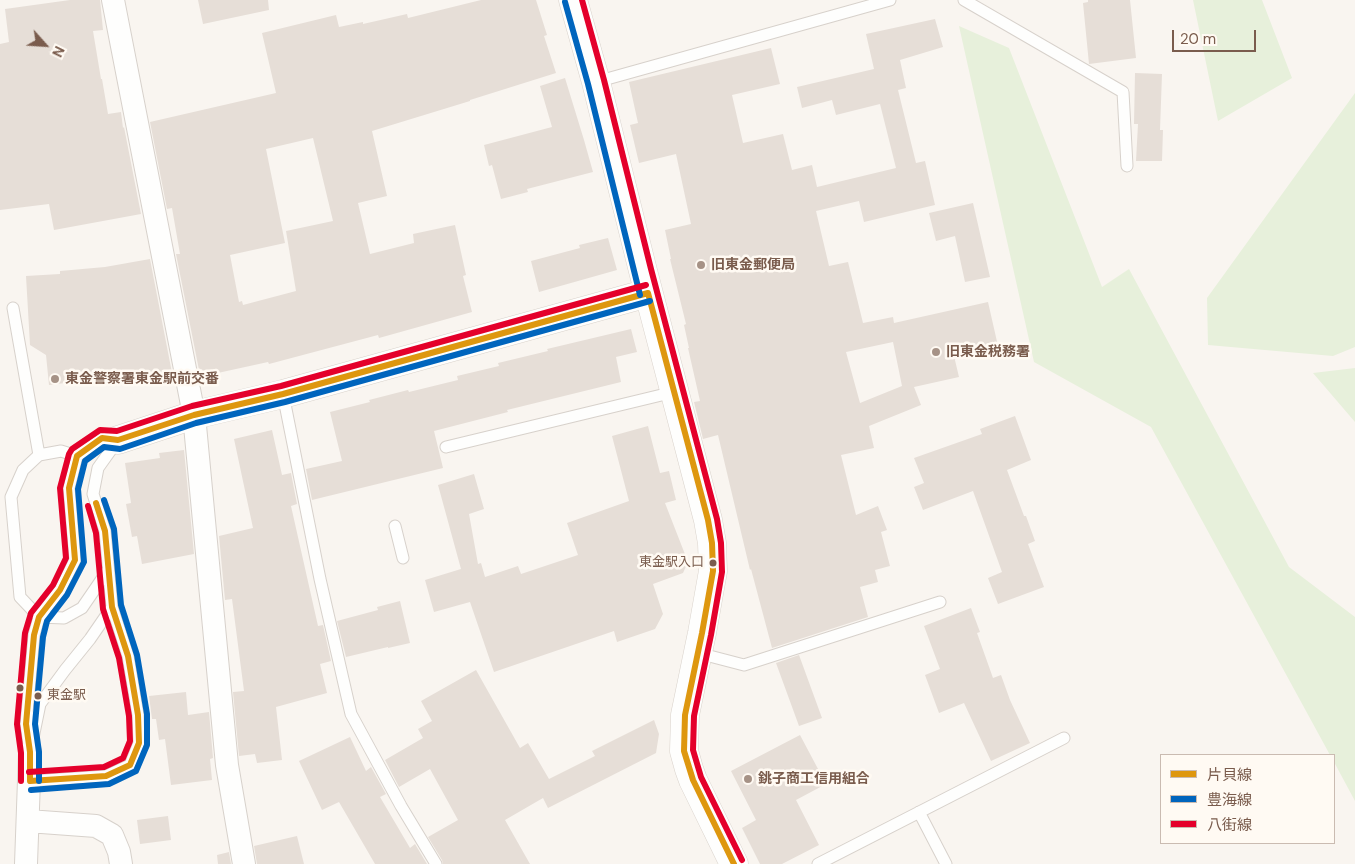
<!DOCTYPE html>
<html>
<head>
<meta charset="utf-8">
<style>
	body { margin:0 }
	#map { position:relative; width:1355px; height:864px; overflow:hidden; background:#f9f5f0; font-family:"DM Sans","Noto Sans JP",sans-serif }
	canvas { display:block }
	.legend { position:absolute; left:1160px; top:754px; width:175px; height:90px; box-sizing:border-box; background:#fffaf3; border:1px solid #cabbb1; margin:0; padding:6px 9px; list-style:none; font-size:15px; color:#7a5c4d }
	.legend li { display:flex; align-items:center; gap:10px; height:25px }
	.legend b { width:25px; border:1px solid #cabbb1 }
	.north { position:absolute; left:20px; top:20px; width:50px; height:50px; -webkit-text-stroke:4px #fffaf3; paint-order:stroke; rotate:116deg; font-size:14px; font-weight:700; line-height:20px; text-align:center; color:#7a5c4d }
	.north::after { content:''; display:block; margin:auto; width:18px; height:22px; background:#7a5c4d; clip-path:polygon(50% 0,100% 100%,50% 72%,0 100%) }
	.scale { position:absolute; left:1172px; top:30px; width:84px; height:22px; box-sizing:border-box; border:2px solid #7a5c4d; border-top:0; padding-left:6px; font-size:15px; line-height:18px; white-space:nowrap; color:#7a5c4d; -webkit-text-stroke:4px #fffaf3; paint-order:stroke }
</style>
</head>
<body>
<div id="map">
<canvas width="1355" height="864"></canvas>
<ul class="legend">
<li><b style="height:6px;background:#de970f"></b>片貝線</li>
<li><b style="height:6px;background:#0065bd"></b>豊海線</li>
<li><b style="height:6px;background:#e4002b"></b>八街線</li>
</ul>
<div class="north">N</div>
<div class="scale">20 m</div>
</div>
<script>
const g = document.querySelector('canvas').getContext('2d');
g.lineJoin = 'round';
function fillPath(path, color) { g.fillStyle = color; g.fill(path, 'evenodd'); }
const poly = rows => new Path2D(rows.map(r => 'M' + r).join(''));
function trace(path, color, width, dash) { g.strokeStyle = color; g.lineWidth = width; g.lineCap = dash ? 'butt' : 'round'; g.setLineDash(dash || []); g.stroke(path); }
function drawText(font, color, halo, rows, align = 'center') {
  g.font = font + ' "DM Sans","Noto Sans JP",sans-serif'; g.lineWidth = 5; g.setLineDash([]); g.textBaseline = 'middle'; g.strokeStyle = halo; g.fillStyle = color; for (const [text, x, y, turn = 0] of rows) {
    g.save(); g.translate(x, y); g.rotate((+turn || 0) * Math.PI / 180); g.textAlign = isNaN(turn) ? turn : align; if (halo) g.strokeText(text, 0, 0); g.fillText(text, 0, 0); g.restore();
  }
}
fillPath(poly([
	[1193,0,1262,0,1292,78,1218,121],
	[959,26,1009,48,1102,287,1129,269,1289,567,1355,617,1355,801,1334,762,1334,755,1330,755,1151,427,1034,362],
	[1355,93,1355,347,1333,356,1208,345,1207,298],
	[1355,368,1355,422,1313,373]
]), '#e7f0db');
fillPath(poly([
	[70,0,100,0,103,30,93,31,101,79,102,79,108,114,121,112,123,128,124,127,141,214,54,230,49,204,0,210,0,44,9,42,5,9],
	[198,0,268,0,269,10,203,24],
	[481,0,536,0,547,35,544,36,556,73,470,100,470,101,372,131,387,196,358,203,370,254,414,243,413,234,455,225,466,275,463,276,472,312,379,338,378,335,269,364,268,362,204,376,202,369,199,370,176,254,180,254,172,208,167,209,150,122,276,93,262,33,336,15,339,27,363,22,363,24,407,14,408,18],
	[313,138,333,221,286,231,296,291,243,305,242,301,239,302,230,255,285,243,266,149],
	[1088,0,1130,0,1136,58,1089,64,1083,3,1088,2],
	[935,19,943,47,900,60,906,88,898,90,916,163,925,161,935,205,864,222,859,201,816,211,829,266,848,262,863,323,893,317,894,323,988,302,998,346,954,356,959,377,914,387,921,405,869,426,874,448,841,455,856,515,878,506,887,530,881,532,890,566,875,570,878,582,860,587,868,617,772,648,751,569,750,570,718,435,703,439,694,402,700,401,688,348,689,348,684,325,686,324,670,259,671,259,665,230,691,224,676,154,639,163,630,125,638,123,629,82,771,48,780,84,732,95,743,143,783,134,792,170,812,165,817,187,896,168,880,104,836,115,832,100,802,108,797,87,874,69,866,34],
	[893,342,902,386,860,403,846,352],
	[1135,73,1162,74,1160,130,1163,130,1162,161,1136,161,1138,124,1134,124],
	[565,78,584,140,593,172,527,189,528,192,501,199,492,165,489,166,484,145,552,127,540,86],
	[973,203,990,277,965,282,955,236,936,241,929,213],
	[608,238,617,270,539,292,531,261,580,248,579,245],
	[150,259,172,373,121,380,120,376,49,385,46,355,30,345,26,276,60,274,60,271,105,267],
	[631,329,637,352,616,357,621,382,507,410,508,412,434,431,443,468,312,500,306,469,342,461,330,412,370,402,369,400,408,390,409,392,458,380,457,376,499,366,498,363,548,351,547,349],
	[1015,416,1031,460,1007,470,1024,516,1026,516,1035,541,1028,544,1044,587,998,604,988,578,1002,572,973,491,923,510,914,487,924,483,914,458,982,434,980,429],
	[648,426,660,473,669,471,676,500,665,503,688,562,683,573,653,584,663,614,655,629,617,642,614,631,494,672,470,602,434,612,425,580,461,569,438,485,474,474,484,509,469,514,478,564,481,563,485,577,518,566,521,574,578,555,567,523,629,501,612,436],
	[272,430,282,475,291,473,297,504,291,506,318,626,323,625,331,661,320,664,327,693,276,707,282,760,257,763,255,754,239,756,233,692,244,691,232,599,225,600,219,536,253,528,234,439],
	[184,450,194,554,142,564,137,536,132,537,126,504,131,503,125,463,160,458,159,453],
	[400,601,410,643,388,648,388,647,346,657,337,621,378,610,377,607],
	[971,608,980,632,977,633,993,678,1001,675,1010,700,1030,743,991,761,964,703,939,713,925,675,940,669,924,626],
	[799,655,822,718,799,726,776,663],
	[476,670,520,748,528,743,549,779,595,756,592,751,654,720,659,734,656,753,548,808,543,798,505,820,530,864,443,864,442,860,428,837,458,820,430,769,399,787,385,760,423,738,418,729,432,721,421,701],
	[186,692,188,715,209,712,213,758,210,759,212,780,171,785,165,739,159,740,156,719,152,719,149,696],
	[800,735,826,784,796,800,819,845,782,864,760,864,742,828,756,820,731,771],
	[350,737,366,771,371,767,386,794,380,797,410,848,415,844,427,864,375,864,339,802,322,810,299,761],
	[168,816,171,840,140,844,137,820],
	[297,836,304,864,257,864,254,846],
	[229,852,231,864,218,864,217,855]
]), '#e6ded7');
const lane = poly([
	[964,0,1123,92,1127,166],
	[596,82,890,0],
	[13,308,39,455],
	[283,394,320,579,351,714,401,806,436,864],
	[446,447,674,392],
	[77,456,61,451,39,455,23,470,11,497,20,597,39,617,64,618,82,608,108,570],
	[395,526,403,558],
	[698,653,744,665,940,602],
	[32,743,40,704,65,670,90,639,112,607],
	[30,781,106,776,130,765,139,743,138,715,128,656,112,607,105,531,93,494,98,468,118,440,102,438,77,456,69,488,75,560,60,590,39,617,34,635,26,724,30,752],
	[919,812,946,864],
	[818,864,1064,738]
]);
const street = poly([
	[113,0,194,415,227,765,244,864],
	[28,821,96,826,112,835,119,852,121,864],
	[26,864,30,752]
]);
const secondary = poly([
	[573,0,596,82,643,271,708,520,712,543,713,571,702,633,685,715,684,751,689,769,693,780,734,864],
	[118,440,194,415,283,394,648,293]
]);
trace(lane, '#d7d1cb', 13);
trace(street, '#d7d1cb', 24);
trace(secondary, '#d9d2cb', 29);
trace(lane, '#fefefd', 11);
trace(street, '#fefefd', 22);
trace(secondary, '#fefefd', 28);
trace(poly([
	[648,293,708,520,712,543,713,571,702,633,685,715,684,751,693,780,734,864],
	[30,781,30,752,26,724,34,635,39,617,60,590,75,560,69,488,77,456,102,438,118,440,194,415,283,394,648,293],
	[30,781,106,776,130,765,139,743,138,715,128,656,112,607,105,531,96,503]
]), '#de970f', 6);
trace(poly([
	[565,2,588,84,640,295],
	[39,781,39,752,35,724,43,637,47,621,67,595,84,562,78,489,85,461,104,447,120,449,196,423,285,402,650,301],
	[31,790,109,784,136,771,147,745,147,714,137,655,121,605,114,529,104,500]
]), '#0065bd', 6);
trace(poly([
	[582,0,604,80,651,269,717,519,721,543,722,572,711,635,694,716,693,750,701,777,742,860],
	[29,772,104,767,123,758,130,741,129,716,119,658,103,609,96,533,88,506],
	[21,781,21,753,17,724,25,633,31,613,53,585,66,558,60,488,69,454,72,449,100,430,117,431,192,406,281,386,646,285]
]), '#e4002b', 6);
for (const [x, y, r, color] of [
	[701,265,5,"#a69286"],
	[936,352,5,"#a69286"],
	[55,379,5,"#a69286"],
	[713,563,4.5,"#7a5c4d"],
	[20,688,4.5,"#7a5c4d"],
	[38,696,4.5,"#7a5c4d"],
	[748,779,5,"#a69286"]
]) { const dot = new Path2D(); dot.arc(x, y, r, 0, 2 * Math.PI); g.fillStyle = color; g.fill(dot); trace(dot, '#fffaf3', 2); }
drawText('13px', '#7a5c4d', '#fffaf3', [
	["東金駅入口",704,563],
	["東金駅",47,696,"left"]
], 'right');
drawText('bold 14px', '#7a5c4d', '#fffaf3', [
	["旧東金郵便局",711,265],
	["旧東金税務署",946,352],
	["東金警察署東金駅前交番",65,379],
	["銚子商工信用組合",758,779]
], 'left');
</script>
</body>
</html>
